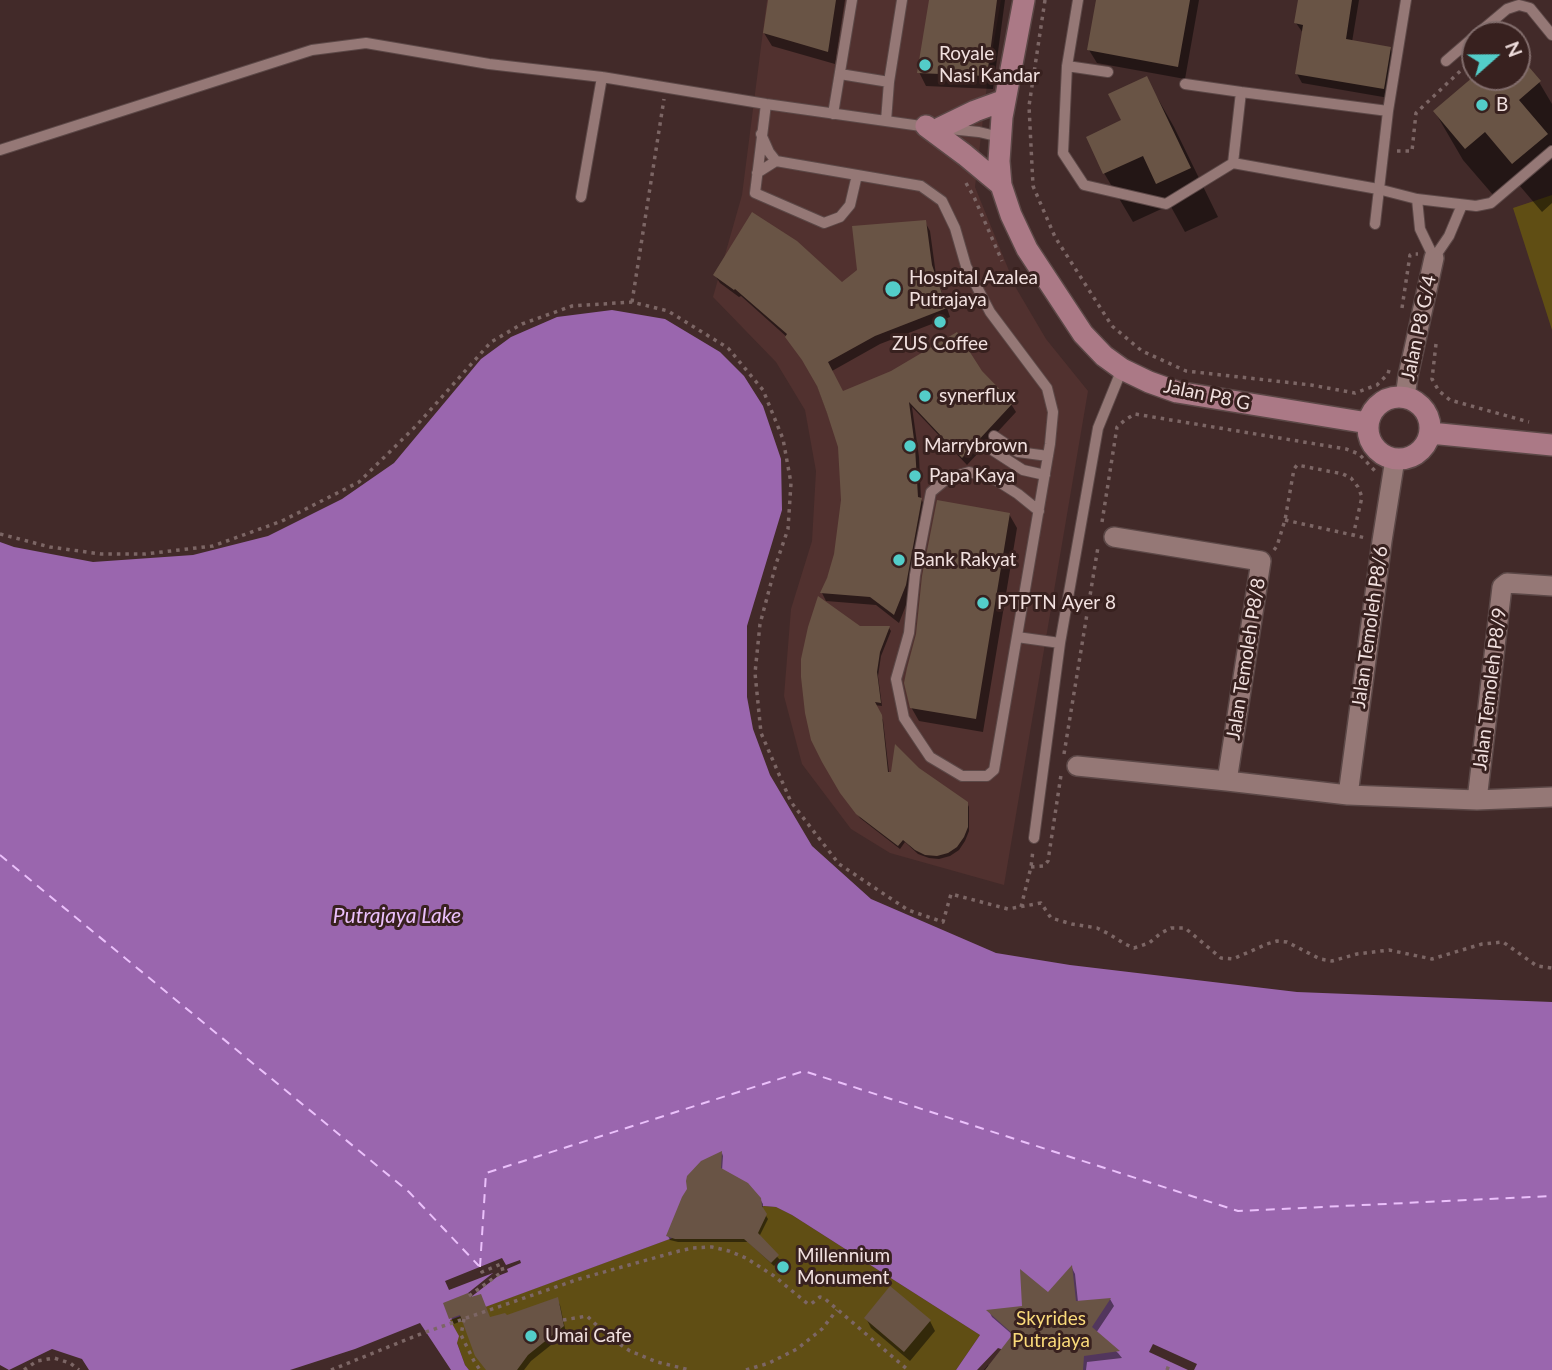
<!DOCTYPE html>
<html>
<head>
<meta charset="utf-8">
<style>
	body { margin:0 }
	#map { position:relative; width:1552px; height:1370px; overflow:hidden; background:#422a29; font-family:Lato,sans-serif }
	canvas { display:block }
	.north { position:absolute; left:1461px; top:21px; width:70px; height:70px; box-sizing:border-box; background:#38211f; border:2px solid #826d6c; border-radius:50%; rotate:69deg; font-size:19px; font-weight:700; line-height:28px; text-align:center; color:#f1e0df }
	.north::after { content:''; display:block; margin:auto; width:24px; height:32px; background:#53cdc9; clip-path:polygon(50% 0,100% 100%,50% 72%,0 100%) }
</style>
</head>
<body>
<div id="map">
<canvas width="1552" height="1370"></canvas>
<div class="north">N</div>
</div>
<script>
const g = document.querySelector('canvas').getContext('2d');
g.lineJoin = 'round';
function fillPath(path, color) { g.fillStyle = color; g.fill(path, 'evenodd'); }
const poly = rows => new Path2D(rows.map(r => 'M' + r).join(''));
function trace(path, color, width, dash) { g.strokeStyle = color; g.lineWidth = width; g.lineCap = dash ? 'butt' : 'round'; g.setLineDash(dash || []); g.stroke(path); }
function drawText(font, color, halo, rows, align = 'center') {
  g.font = font + ' Lato,sans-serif'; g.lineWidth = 6; g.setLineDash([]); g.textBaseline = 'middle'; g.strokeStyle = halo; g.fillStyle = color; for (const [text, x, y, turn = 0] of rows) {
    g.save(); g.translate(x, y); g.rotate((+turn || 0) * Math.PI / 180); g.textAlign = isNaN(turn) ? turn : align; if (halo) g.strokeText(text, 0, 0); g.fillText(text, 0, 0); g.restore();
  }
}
fillPath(poly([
	[767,0,1001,0,988,76,975,187,1016,288,1046,339,1088,391,1004,885,890,853,851,829,802,764,784,696,791,609,812,541,816,471,805,410,776,362,713,297,742,195]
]), '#51312f');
fillPath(poly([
	[1552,195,1552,330,1513,208],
	[764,1206,776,1207,792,1215,980,1335,956,1370,469,1370,465,1365,449,1320,754,1208]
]), '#604e14');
fillPath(poly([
	[612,310,665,319,720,352,744,376,763,406,781,459,782,510,747,626,747,697,753,729,770,775,812,846,871,899,996,953,1070,965,1297,992,1552,1002,1552,1370,1062,1370,998,1348,977,1370,956,1370,980,1335,792,1215,776,1207,764,1206,754,1208,450,1320,459,1336,457,1343,465,1365,469,1370,451,1370,420,1323,355,1349,290,1370,89,1370,82,1359,52,1349,9,1370,0,1365,0,542,14,547,93,562,193,555,268,536,342,499,394,463,481,359,511,337,557,317]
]), '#9a66ae');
fillPath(poly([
	[502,1258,506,1265,520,1260,521,1263,507,1269,508,1272,498,1276,471,1297,468,1293,493,1273,449,1290,445,1281],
	[1153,1344,1197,1364,1194,1370,1188,1370,1149,1352]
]), '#422a29');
fillPath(poly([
	[770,0,845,0,835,64,772,46,764,33],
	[931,0,1005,0,993,89,926,86,919,72],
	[1098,0,1199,0,1185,79,1097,63,1089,50],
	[1300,0,1359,0,1352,42,1390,48,1395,58,1389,98,1302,83,1297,74,1303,33,1296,23],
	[1517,56,1539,82,1552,104,1552,203,1542,212,1514,179,1494,196,1463,160,1435,112,1475,76,1517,77],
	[1146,78,1174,127,1218,217,1185,232,1170,205,1133,222,1104,173,1088,137,1123,121],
	[925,222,930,231,936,275,950,317,880,344,832,371,843,393,980,372,1011,404,1016,412,967,465,912,407,919,457,921,499,926,508,910,595,899,623,876,605,826,601,822,593,836,554,843,500,840,447,814,377,788,338,741,296,739,297,720,283,715,275,841,285],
	[1009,514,1017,528,983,732,919,721,911,707],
	[860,628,889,628,891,631,881,656,878,676,882,706,874,705,883,720,890,781,918,770,967,803,969,807,969,831,965,841,959,850,950,856,939,859,929,858,918,854,905,842,900,849,860,818,835,782],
	[722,1153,723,1156,722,1171,760,1199,763,1204,763,1211,768,1219,759,1237,780,1260,774,1266,748,1242,678,1242,670,1240,668,1236],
	[1072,1268,1075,1274,1078,1302,1110,1299,1114,1306,1096,1333,1118,1353,1122,1358,1087,1362,1086,1370,984,1370,988,1365,990,1367,1014,1336,992,1317,989,1311,1024,1307,1048,1294],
	[557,1299,560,1305,566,1333,531,1361,524,1370,487,1370,464,1320,454,1324,445,1304,490,1319,507,1317],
	[866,1318,930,1321,935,1331,910,1361,871,1328]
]), '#0007');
trace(poly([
	[0,855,409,1192,479,1266],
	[480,1267,486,1173,804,1071,1238,1211,1552,1196]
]), '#ebc0fb', 2, [9, 7]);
fillPath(poly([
	[768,0,836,0,828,52,763,33],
	[929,0,997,0,987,76,917,73],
	[1096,0,1190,0,1178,67,1087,50],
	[1298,0,1352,0,1346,39,1391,47,1384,89,1295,74,1303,25,1294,23],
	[1517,53,1541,81,1519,100,1548,134,1512,164,1485,132,1465,149,1433,111,1473,77,1517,77],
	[1147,76,1191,168,1156,184,1143,156,1103,174,1086,137,1121,120,1108,94],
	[752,212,797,241,842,282,857,270,852,226,926,220,932,265,947,308,875,336,828,362,843,391,891,371,957,332,982,371,1013,403,962,458,909,402,915,447,918,497,922,498,906,585,894,615,870,597,820,593,827,578,834,554,841,500,838,447,827,413,817,386,802,360,785,337,787,334,735,289,734,290,713,275],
	[937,500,1010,513,976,719,910,708,904,683,907,668,916,634,922,576],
	[818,596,860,626,890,626,880,652,877,672,881,703,875,702,882,715,888,772,891,772,895,744,919,768,968,802,968,827,964,837,957,847,948,853,937,856,925,855,915,850,903,840,898,846,856,814,840,793,822,762,811,740,805,713,801,677,801,659,808,627],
	[722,1151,721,1168,748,1183,761,1198,762,1206,767,1214,758,1233,779,1255,771,1263,744,1239,675,1239,666,1236,682,1197,687,1189,686,1181,687,1176,701,1161],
	[1072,1265,1076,1301,1111,1298,1092,1327,1120,1351,1084,1356,1083,1370,985,1370,1013,1334,986,1310,1022,1306,1020,1269,1048,1292],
	[890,1286,931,1320,904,1352,864,1318],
	[468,1293,471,1297,481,1294,490,1317,505,1313,507,1315,558,1297,564,1326,528,1355,517,1370,486,1370,475,1356,460,1315,449,1319,443,1303]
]), '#695445');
const lane = poly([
	[1078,0,1067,66,1063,153,1084,185,1166,204,1233,163,1378,189,1417,199,1476,206,1491,203,1552,151],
	[1476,35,1507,9,1519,5,1530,8,1552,35],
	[1446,61,1475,36],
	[1067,66,1108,72],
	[840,74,889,82],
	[1185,84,1241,92],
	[766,104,755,193,824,223,840,217,850,205,857,175],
	[833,114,852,0],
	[886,121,889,82,902,0],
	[950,129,979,132,1000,137],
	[761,134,769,152,776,161],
	[0,150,312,50,366,43,489,64,602,77,766,104,928,127],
	[1233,163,1241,92,1388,111],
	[757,173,776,161,921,186,942,201,955,228,966,266,990,312,1047,388,1053,412,1050,444,994,770,987,776,962,776,930,757,904,718,896,679,909,633,915,575,931,492,948,478,969,472,996,480,1018,494,1039,511],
	[581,197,602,77],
	[1417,199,1420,229,1434,258,1449,236,1462,205],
	[1375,224,1388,111,1406,0],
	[994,436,1018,452,1048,456],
	[989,448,1023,470,1045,475],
	[1017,637,1060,643],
	[1034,838,1060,643,1098,428,1122,369]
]);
const street = poly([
	[1405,397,1408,376,1434,258],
	[1114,537,1261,561,1227,781],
	[1077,766,1227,781,1348,795,1477,800,1552,797],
	[1348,795,1382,541,1395,459],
	[1477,800,1502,587,1507,583,1552,586]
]);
const secondary = poly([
	[1024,0,1002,117,999,161,1001,185,1011,215,1027,249,1083,334,1104,356,1122,369,1149,382,1177,392,1368,423],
	[926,126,965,155,1001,185],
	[940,128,975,111,1005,100],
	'1368 428a31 31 0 1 1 62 0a31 31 0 1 1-62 0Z',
	[1430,433,1552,445]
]);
trace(lane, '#5c4847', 12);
trace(street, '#5c4847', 22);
trace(secondary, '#5c4847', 24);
trace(poly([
	[1045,0,1029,106,1033,186,1055,237,1112,326,1142,351,1186,371,1311,385,1355,393,1377,385,1388,374,1389,370],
	[1397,151,1412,151,1416,113,1475,57],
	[966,183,974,197,1002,261],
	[632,302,664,99],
	[1402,308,1410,255,1412,254,1418,254],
	[1436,344,1432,379,1439,391,1450,400,1529,422],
	[1285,520,1366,538],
	[1102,522,1117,427,1125,420,1135,414,1346,449,1359,454,1376,472],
	[0,534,50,547,101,554,145,554,213,546,282,521,359,482,416,426,491,342,522,324,572,306,632,302,668,311,728,348,763,390,783,439,791,483,788,529,776,564,760,624,755,673,761,733,791,802,839,864,908,910,943,922,951,894,1008,909,1041,903,1051,918,1072,924,1097,928,1109,934,1125,944,1134,948,1149,943,1161,933,1171,928,1185,928,1221,958,1233,959,1267,944,1277,941,1287,942,1320,959,1332,961,1357,954,1389,950,1432,959,1482,944,1503,942,1537,966,1552,968],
	[1274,550,1277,546,1285,520,1294,469,1297,465,1343,474,1351,478,1358,487,1362,497,1353,536],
	[1064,754,1098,547],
	[1031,867,1044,866,1048,861,1061,775],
	[1021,907,1031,867,1033,850],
	[469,1296,503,1271,501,1264,482,1272,480,1267],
	[464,1319,461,1335,474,1361,480,1370],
	[563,1320,587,1316,609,1337,630,1351,657,1362,690,1370],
	[24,1370,37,1361,54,1358,70,1363,79,1370],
	[331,1370,423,1333,579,1279,679,1251,693,1248,712,1247,729,1251,746,1258,774,1276,808,1304,811,1304,820,1297,824,1298,908,1370],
	[746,1370,769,1363,797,1349,822,1329,837,1310],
	[1167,1370,1170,1362]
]), '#7c6665', 3.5, [3.5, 5]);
trace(lane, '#957876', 10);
trace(street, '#957876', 19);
trace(secondary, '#ab7986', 21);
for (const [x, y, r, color] of [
	[925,65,7,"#53cdc9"],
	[1482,105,7,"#53cdc9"],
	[893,289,9,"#53cdc9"],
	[940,322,7,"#53cdc9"],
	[925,396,7,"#53cdc9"],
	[910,446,7,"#53cdc9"],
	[915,476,7,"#53cdc9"],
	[899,560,7,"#53cdc9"],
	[983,603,7,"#53cdc9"],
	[783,1267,7,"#53cdc9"],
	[531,1336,7,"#53cdc9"]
]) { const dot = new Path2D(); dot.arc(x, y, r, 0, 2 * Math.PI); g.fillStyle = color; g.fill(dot); trace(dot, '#38211f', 2.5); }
drawText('19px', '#f1e0df', '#38211f', [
	["Royale",939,54],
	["Nasi Kandar",939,76],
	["B",1496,105],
	["Hospital Azalea",909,278],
	["Putrajaya",909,300],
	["ZUS Coffee",940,344,"center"],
	["synerflux",939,396],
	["Marrybrown",924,446],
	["Papa Kaya",929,476],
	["Bank Rakyat",913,560],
	["PTPTN Ayer 8",997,603],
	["Millennium",797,1256],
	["Monument",797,1278],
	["Umai Cafe",545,1336]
], 'left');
drawText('19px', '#f1e0df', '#38211f', [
	["Jalan P8 G/4",1419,328,-78],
	["Jalan P8 G",1207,395,12],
	["Jalan Temoleh P8/6",1370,627,-82],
	["Jalan Temoleh P8/8",1246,659,-81],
	["Jalan Temoleh P8/9",1490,689,-83]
]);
drawText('19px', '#fada7a', '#38211f', [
	["Skyrides",1051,1319],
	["Putrajaya",1051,1341]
]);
drawText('italic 21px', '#ebc0fb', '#38211f', [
	["Putrajaya Lake",397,916]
]);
</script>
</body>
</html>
